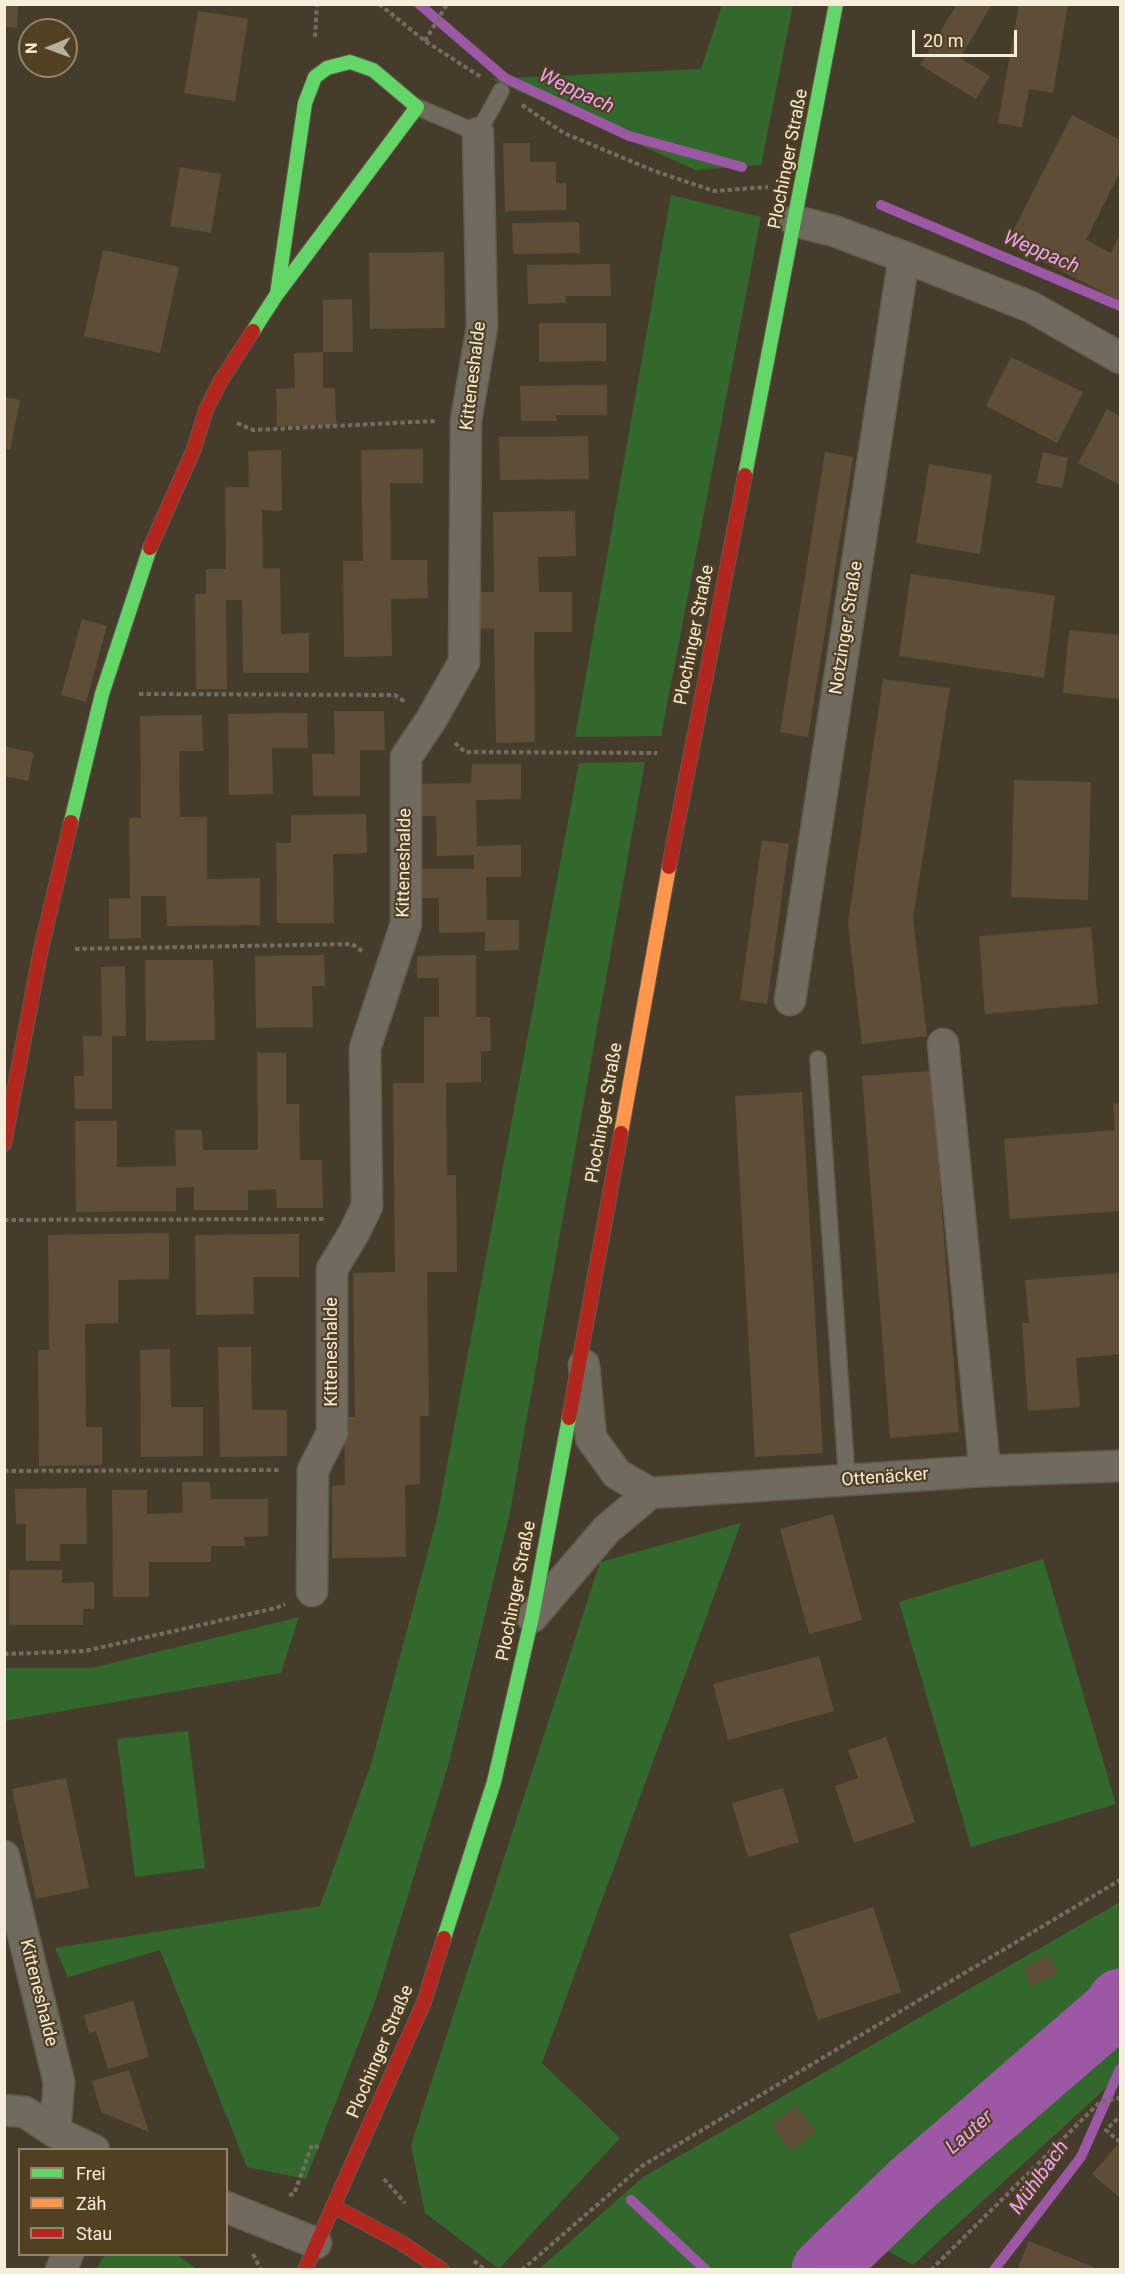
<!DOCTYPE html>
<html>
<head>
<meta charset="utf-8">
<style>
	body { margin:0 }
	#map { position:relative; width:1125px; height:2274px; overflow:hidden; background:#463c2c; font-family:Roboto,sans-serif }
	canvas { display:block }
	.frame { position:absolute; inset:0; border:6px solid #f7eddb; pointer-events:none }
	.legend { position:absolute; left:18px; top:2148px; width:210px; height:108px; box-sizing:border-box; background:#514021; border:2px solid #93856b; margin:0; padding:8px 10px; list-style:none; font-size:18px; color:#f7eddb }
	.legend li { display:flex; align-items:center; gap:12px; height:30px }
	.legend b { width:30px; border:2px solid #93856b }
	.north { position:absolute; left:18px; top:18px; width:60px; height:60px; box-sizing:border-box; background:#514021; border:2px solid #93856b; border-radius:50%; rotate:269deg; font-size:16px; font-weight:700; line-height:24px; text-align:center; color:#f7eddb }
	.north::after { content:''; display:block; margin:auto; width:21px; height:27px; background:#b9af9e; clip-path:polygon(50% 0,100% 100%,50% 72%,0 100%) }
	.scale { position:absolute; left:912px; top:30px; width:105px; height:27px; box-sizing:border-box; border:3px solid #f7eddb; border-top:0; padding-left:8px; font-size:18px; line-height:21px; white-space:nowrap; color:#f7eddb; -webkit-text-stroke:4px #514021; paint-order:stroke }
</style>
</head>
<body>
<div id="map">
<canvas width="1125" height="2274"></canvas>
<div class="frame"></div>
<ul class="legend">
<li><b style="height:8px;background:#63d668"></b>Frei</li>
<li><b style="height:8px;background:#ff974d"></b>Zäh</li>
<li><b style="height:8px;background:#b3261e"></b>Stau</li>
</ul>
<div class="north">N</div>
<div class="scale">20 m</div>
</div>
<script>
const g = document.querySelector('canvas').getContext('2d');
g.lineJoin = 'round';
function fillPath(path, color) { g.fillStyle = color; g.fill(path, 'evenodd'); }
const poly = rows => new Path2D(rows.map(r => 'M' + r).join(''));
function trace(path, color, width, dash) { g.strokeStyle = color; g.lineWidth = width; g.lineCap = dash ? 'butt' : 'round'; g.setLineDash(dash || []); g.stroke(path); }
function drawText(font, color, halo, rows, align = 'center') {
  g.font = font + ' Roboto,sans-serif'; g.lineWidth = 4.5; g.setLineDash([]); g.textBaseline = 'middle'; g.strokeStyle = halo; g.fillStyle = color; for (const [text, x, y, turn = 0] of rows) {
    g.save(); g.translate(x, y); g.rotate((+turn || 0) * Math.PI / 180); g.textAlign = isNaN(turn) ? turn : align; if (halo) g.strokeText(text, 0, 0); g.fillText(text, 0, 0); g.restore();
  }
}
fillPath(poly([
	[722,5,793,5,761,165,696,170,491,79,701,69],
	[671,195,761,217,661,736,575,737],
	[645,762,509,1517,448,1766,376,1999,306,2179,247,2167,160,1950,68,1977,55,1948,320,1906,372,1761,437,1518,579,763],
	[741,1523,542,2063,620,2138,499,2269,425,2213,411,2145,600,1562],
	[1043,1559,1116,1804,971,1847,899,1602],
	[299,1617,281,1673,5,1721,5,1668,92,1668],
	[188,1731,205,1868,135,1877,117,1739],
	[1120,1902,1120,2075,913,2265,876,2244,850,2269,538,2270,643,2177],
	[105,2255,177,2255,197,2269,96,2269]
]), '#32682b');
trace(poly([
	[419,4,505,78,629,136,742,167],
	[881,205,1120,306],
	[631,2200,706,2270],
	[994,2270,1081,2157,1120,2069]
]), '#9c58a4', 10);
trace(poly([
	[823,2270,912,2184,1112,2011,1120,2000]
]), '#9c58a4', 63);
fillPath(poly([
	[4,4,18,4,17,28,4,27],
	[957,4,992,4,960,58,990,76,976,99,920,65],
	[1019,4,1068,4,1053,93,1029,89,1022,127,998,123],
	[198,11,248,19,235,101,184,93],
	[1072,115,1120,140,1120,172,1086,240,1111,253,1120,234,1120,301,1007,243],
	[503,143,530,143,530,162,556,162,556,183,566,183,566,210,505,211],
	[180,167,221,174,211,233,170,226],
	[579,222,580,253,513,254,512,223],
	[103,250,179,267,160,353,84,336],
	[444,252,445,328,370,329,369,253],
	[610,264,611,296,565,296,566,303,528,304,527,265],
	[352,299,353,352,323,352,323,300],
	[539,323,606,323,606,361,539,362],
	[323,352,323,388,335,388,336,425,277,426,276,389,295,388,294,353],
	[1011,357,1083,392,1057,443,986,406],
	[607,385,607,415,556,415,557,421,521,421,520,386],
	[4,397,20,400,10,450,4,449],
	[1107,409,1120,416,1120,485,1078,463],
	[588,436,589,479,500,480,499,437],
	[423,449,423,483,390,483,391,560,427,560,428,598,391,599,392,656,344,657,343,561,363,561,361,450],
	[281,450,282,511,262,510,263,569,280,568,281,634,309,633,309,673,243,673,242,600,226,600,227,689,196,689,195,594,206,594,206,569,226,569,225,487,249,487,248,451],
	[825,452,853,457,808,737,780,732],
	[1043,452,1068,458,1062,488,1036,483],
	[929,464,992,475,980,554,916,543],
	[575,511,576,556,538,557,539,592,572,592,572,632,534,632,535,742,496,743,494,629,479,629,479,592,494,592,493,512],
	[911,574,1055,596,1044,678,899,656],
	[82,619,107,626,86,702,61,695],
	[1069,630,1120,635,1120,699,1063,693],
	[883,679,950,688,913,918,927,1036,862,1044,848,923],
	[334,711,384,711,385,750,360,750,360,796,313,796,312,754,335,754],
	[307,713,308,748,272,748,273,794,229,795,228,714],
	[202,715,203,751,179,751,180,817,207,817,207,879,260,878,260,925,167,926,166,896,141,896,141,938,109,939,109,899,130,898,129,818,141,818,140,716],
	[4,746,34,753,28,781,4,776],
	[472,764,521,764,521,799,476,800,477,846,521,845,521,877,486,877,487,920,519,920,519,950,485,951,485,932,439,933,439,898,418,898,418,869,474,869,474,855,437,856,436,816,416,816,415,784,471,783],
	[1014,780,1091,782,1088,900,1011,897],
	[366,814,367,853,333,854,334,923,277,923,276,843,291,843,291,815],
	[762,840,789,844,767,1004,740,1000],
	[1091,927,1098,1004,985,1014,979,936],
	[324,955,325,986,312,986,313,1027,256,1028,255,956],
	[476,955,476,1017,490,1017,491,1051,481,1051,481,1082,446,1083,447,1175,456,1175,457,1272,427,1272,429,1416,420,1416,420,1484,405,1485,406,1557,332,1558,332,1486,345,1485,344,1417,355,1417,353,1273,395,1272,393,1083,424,1083,424,1017,439,1017,439,978,417,978,417,956],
	[145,960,213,960,215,1040,146,1041],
	[125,966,126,1036,112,1036,112,1109,75,1109,74,1076,84,1076,83,1036,102,1036,101,967],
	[257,1053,286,1053,286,1104,299,1104,300,1160,322,1160,323,1208,277,1208,276,1189,259,1190,248,1190,248,1210,194,1210,194,1187,176,1188,176,1211,76,1212,75,1121,117,1121,117,1167,176,1166,175,1130,202,1130,203,1150,258,1150],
	[931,1071,959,1432,890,1438,862,1076],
	[802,1092,823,1453,755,1457,735,1096],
	[1120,1103,1120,1211,1010,1219,1004,1139,1115,1130,1113,1104],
	[169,1233,169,1279,118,1280,118,1323,85,1324,86,1427,102,1427,102,1465,39,1466,38,1350,49,1350,48,1235],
	[299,1234,299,1277,253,1277,254,1314,196,1315,195,1235],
	[1120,1273,1120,1354,1076,1358,1080,1407,1028,1411,1022,1323,1029,1323,1025,1280],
	[218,1347,251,1347,252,1410,287,1410,287,1456,220,1457],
	[170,1349,171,1407,203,1407,203,1456,141,1457,140,1350],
	[182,1482,210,1482,211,1499,268,1499,268,1536,244,1537,245,1546,211,1546,211,1562,149,1562,149,1597,113,1597,112,1490,147,1490,147,1514,183,1513],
	[86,1488,87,1544,60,1544,60,1561,26,1561,26,1524,16,1524,15,1489],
	[833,1514,862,1620,809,1634,780,1529],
	[9,1570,62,1570,62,1583,94,1582,94,1609,83,1609,83,1625,9,1625],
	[819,1656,834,1711,728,1740,713,1684],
	[886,1737,915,1822,854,1843,835,1786,858,1778,848,1750],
	[66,1778,89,1888,36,1899,12,1789],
	[783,1788,799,1842,748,1857,732,1803],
	[873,1907,901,1992,818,2020,789,1934],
	[1050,1955,1058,1974,1031,1986,1023,1968],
	[133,2001,149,2057,108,2069,96,2031,89,2033,84,2015],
	[129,2070,149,2132,101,2112,92,2081],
	[796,2105,816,2131,791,2151,771,2125],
	[1120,2142,1120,2198,1092,2174],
	[1029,2241,1098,2269,1097,2270,1017,2270]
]), '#5f4e37');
const lane = poly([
	[417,107,478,133,501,91],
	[818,1059,847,1480]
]);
const street = poly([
	[795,221,834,231,904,257,1031,307,1120,358],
	[790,1000,904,257],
	[943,1044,985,1471],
	[584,1365,591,1438,617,1474,650,1493,985,1471,1120,1466],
	[312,1591,313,1470,332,1433,332,1269,354,1233,367,1206,365,1048,406,924,406,757,431,720,464,662,466,420,482,327,478,133],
	[532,1617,606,1530,650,1493],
	[4,1856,59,2082,55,2132],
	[4,2110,25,2112,55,2132,94,2150],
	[226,2207,316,2243],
	[61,2270,68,2254]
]);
const fast = poly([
	[253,331,277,294,417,107,373,70,350,62,327,68,315,77,305,103,277,294],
	[745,475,836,4],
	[71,822,102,694,150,548],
	[444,1938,494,1782,532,1617,569,1418]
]);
const slow = poly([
	[621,1133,669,867]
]);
const jam = poly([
	[150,548,194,449,206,410,220,382,253,331],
	[669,867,745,475],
	[4,1144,41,949,71,822],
	[569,1418,621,1133],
	[333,2206,402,2243,442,2270],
	[305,2270,424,2002,444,1938]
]);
trace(lane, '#635b4c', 18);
trace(street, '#635b4c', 33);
trace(fast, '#635b4c', 16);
trace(slow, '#635b4c', 16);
trace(jam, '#635b4c', 16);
trace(poly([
	[379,4,425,41,481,77],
	[315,37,317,4],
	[425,41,447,4],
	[522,105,564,133,652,170,714,191,768,187],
	[237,423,253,430,435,421],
	[139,694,395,695,405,702],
	[455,743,465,752,657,753],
	[75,949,352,944,362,951],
	[4,1220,324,1219],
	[4,1471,279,1470],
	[4,1654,85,1651,276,1608,285,1604],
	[1120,2142,1106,2130,1120,2116],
	[384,2179,405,2203],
	[289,2195,294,2194,312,2145,321,2148],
	[253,2254,261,2270],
	[474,2261,486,2270],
	[522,2270,642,2166,1120,1880],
	[931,2270,1100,2102,1120,2098]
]), '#746d62', 4, [4.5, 3]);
trace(lane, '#716b5f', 15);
trace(street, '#716b5f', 30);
trace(fast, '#63d668', 14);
trace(slow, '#ff974d', 14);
trace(jam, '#b3261e', 14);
drawText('18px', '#f7eddb', '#514021', [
	["Plochinger Straße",789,159,-79],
	["Kitteneshalde",474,376,-83],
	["Notzinger Straße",847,628,-81],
	["Plochinger Straße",695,635,-79],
	["Kitteneshalde",405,863,-89],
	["Plochinger Straße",605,1113,-80],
	["Kitteneshalde",332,1352,-90],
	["Ottenäcker",885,1478,-4],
	["Plochinger Straße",517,1591,-79],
	["Kitteneshalde",38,1993,76],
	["Plochinger Straße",381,2052,-67]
]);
drawText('italic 20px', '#eea3f9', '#514021', [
	["Weppach",576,92,25],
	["Weppach",1041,253,23],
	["Lauter",970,2133,-41],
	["Mühlbach",1040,2178,-54]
]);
</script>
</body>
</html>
